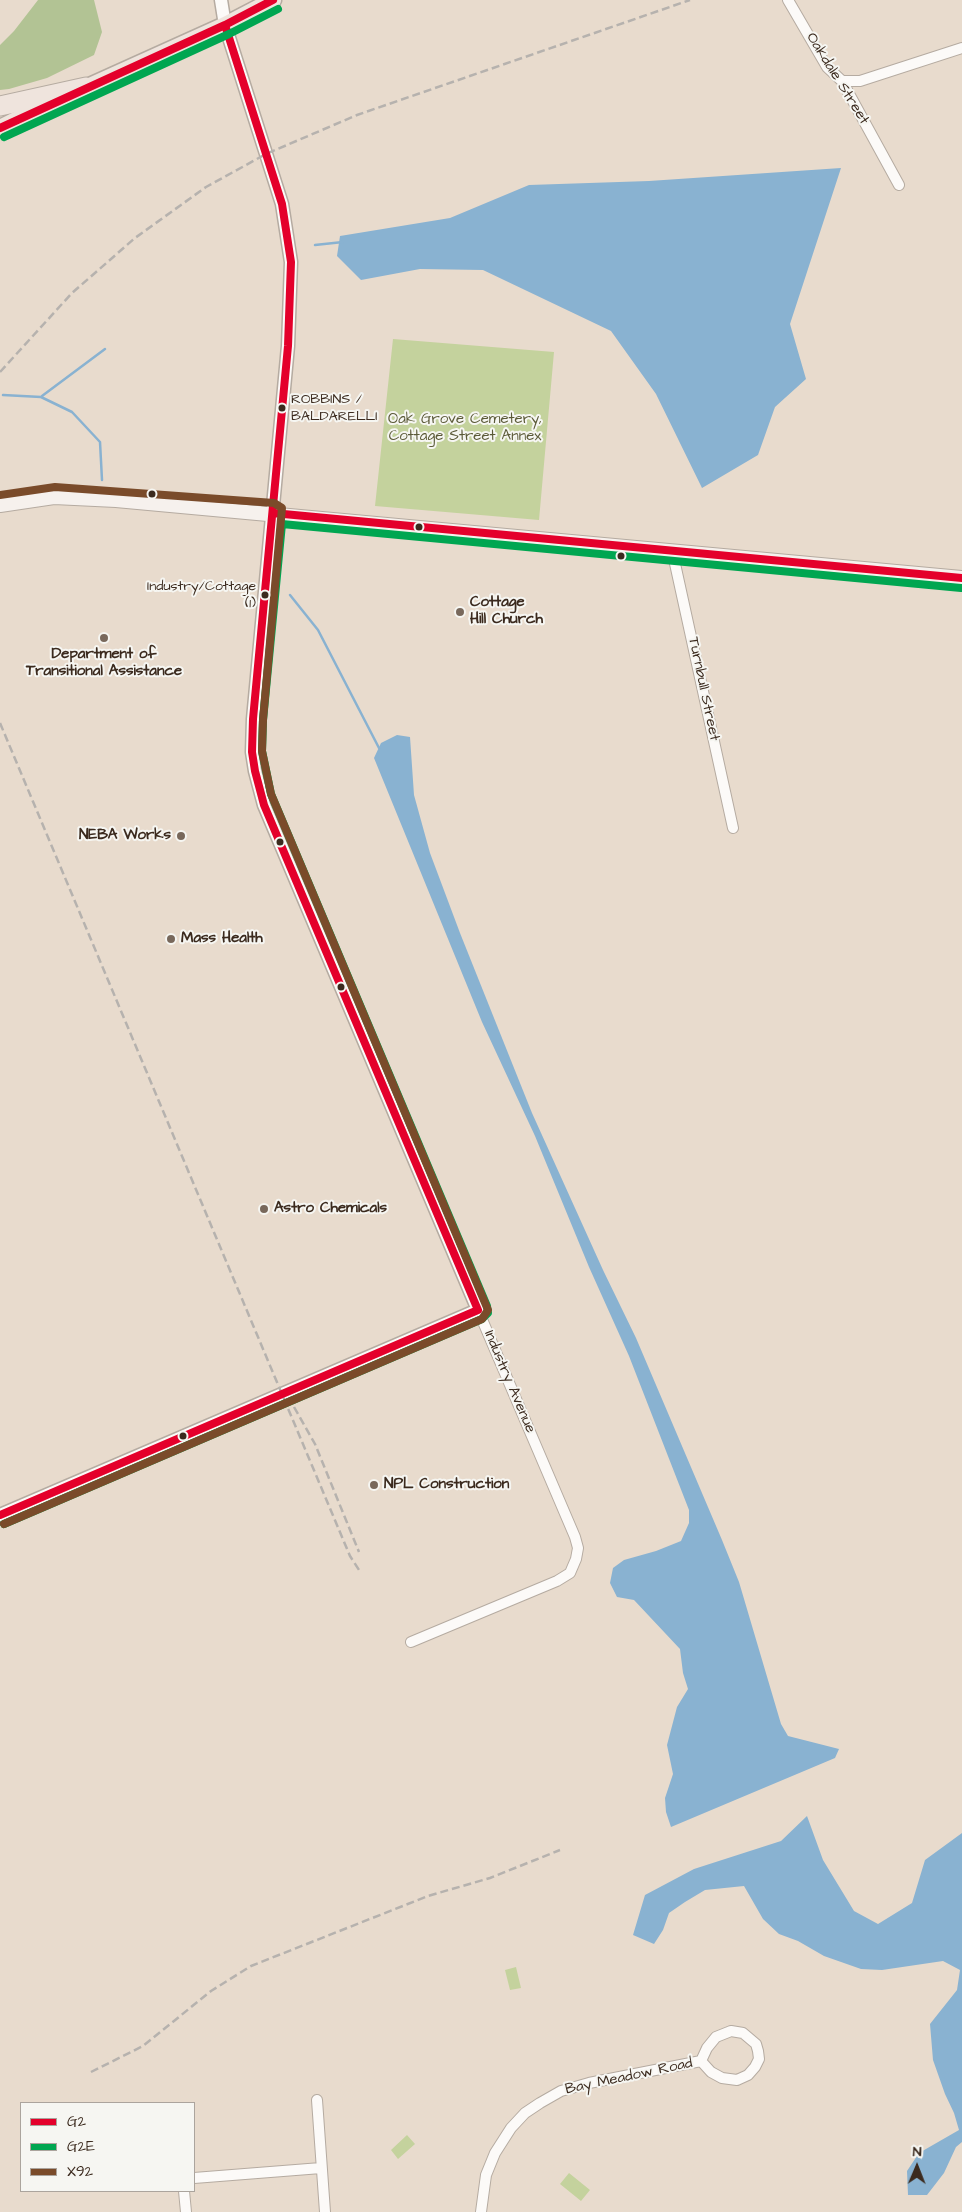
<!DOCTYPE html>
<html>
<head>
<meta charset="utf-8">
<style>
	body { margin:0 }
	#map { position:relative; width:962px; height:2212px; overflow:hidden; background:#e8dbcd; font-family:"Architects Daughter",sans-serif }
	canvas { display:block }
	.legend { position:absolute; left:20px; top:2102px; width:175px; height:90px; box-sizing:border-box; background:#f6f6f2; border:1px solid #aba49d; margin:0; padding:6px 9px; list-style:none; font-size:15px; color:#3b2a1e }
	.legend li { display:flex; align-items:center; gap:10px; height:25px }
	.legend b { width:25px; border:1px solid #aba49d }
	.north { position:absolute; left:892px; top:2142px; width:50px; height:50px; -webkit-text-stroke:4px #f6f6f2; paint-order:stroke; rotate:1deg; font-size:14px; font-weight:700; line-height:20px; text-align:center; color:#3b2a1e }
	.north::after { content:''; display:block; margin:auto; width:18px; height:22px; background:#3b2a1e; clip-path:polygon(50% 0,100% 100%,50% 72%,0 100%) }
</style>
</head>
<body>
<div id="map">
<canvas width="962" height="2212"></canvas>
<ul class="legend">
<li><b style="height:6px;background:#e4002b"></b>G2</li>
<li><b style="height:6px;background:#00a651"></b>G2E</li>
<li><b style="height:6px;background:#7a4b2a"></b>X92</li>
</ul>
<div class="north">N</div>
</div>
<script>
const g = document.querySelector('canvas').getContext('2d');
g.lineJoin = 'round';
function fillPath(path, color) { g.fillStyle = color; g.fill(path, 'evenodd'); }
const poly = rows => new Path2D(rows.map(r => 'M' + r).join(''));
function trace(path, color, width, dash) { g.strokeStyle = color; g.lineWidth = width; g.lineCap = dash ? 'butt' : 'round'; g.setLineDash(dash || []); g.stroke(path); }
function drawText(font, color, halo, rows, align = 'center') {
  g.font = font + ' "Architects Daughter",sans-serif'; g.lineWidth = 4; g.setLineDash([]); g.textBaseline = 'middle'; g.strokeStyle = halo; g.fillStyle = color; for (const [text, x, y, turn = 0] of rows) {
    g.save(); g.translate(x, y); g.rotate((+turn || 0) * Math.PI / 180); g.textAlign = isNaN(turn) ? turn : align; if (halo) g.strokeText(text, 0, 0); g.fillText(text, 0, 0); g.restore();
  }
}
fillPath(poly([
	[393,339,554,352,539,520,375,506],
	[516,1967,521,1988,510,1990,505,1970],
	[407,2135,415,2144,398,2159,391,2150],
	[569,2173,590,2190,581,2201,560,2184]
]), '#c4d29d');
fillPath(poly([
	[38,0,94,0,102,32,94,55,47,78,9,89,0,90,0,45,14,31]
]), '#b2c394');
fillPath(poly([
	[841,168,790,324,806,379,775,407,758,455,702,488,656,394,611,331,483,270,420,269,361,280,337,256,340,236,450,218,529,185,649,181],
	[397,735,410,737,414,795,430,853,460,933,532,1113,603,1270,636,1338,722,1540,739,1582,781,1724,788,1736,839,1749,835,1758,671,1827,666,1812,665,1798,673,1774,667,1745,677,1707,688,1689,683,1673,680,1649,634,1600,617,1597,610,1583,613,1568,624,1560,656,1551,681,1541,689,1523,689,1510,629,1356,589,1267,535,1136,482,1022,374,758,381,743],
	[807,1816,823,1860,854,1911,878,1924,912,1903,925,1860,962,1833,962,2142,956,2147,944,2173,927,2195,908,2195,907,2171,919,2153,959,2130,954,2113,945,2094,933,2060,930,2024,957,1990,960,1970,943,1961,882,1970,861,1969,824,1956,798,1941,779,1934,763,1919,744,1886,705,1890,685,1902,669,1913,663,1930,654,1944,633,1935,645,1895,694,1869,781,1841]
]), '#89b2d1');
trace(poly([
	[315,245,343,242],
	[3,395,41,397,72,412,100,442,102,480],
	[42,396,105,349],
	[290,595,318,630,379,748]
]), '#89b2d1', 2.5);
const minor = poly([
	[788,0,827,67,842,81,899,185],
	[842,81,860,81,962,48],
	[672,550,733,828],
	[411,1642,557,1581,570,1573,576,1559,578,1548,575,1537,478,1310],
	[731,2031,743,2033,756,2044,758,2051,759,2059,755,2067,748,2075,737,2080,722,2078,711,2072,701,2061,707,2048,716,2037,731,2031],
	[317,2100,325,2212],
	[194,2178,321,2168],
	[184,2191,186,2212],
	[481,2212,486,2175,495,2153,511,2128,525,2113,540,2103,561,2091,589,2083,701,2061]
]);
const tertiary = poly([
	[0,1515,478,1310,264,805,255,771,252,752,253,719,288,346,291,262,282,204,225,25,221,0]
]);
const secondary = poly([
	[0,505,54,497,116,500,962,578]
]);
const primary = poly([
	[32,112,225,25,273,0]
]);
const trunk = poly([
	[0,128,32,112]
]);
const motorway = poly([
	[0,106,86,87]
]);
trace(minor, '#b5aba1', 12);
trace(tertiary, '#b5aba1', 15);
trace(secondary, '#b5aba1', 16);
trace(primary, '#b5aba1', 19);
trace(trunk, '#b5aba1', 19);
trace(motorway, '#b5aba1', 21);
trace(minor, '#fcfaf8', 10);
trace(tertiary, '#fcfaf8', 12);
trace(secondary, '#f6f1ed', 14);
trace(primary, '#efe4dd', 16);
trace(trunk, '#efe4dd', 16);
trace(motorway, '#efe4dd', 19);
trace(poly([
	[0,372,72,293,135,238,206,187,266,154,357,115,690,0],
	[0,723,350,1556,361,1573],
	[294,1407,315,1444,359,1552],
	[91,2072,143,2046,211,1991,251,1966,428,1896,490,1878,560,1850]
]), '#b6b2ae', 2.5, [8, 4]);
trace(poly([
	[0,128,225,25,273,0],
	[273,513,962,578],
	[0,1515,478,1310,264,805,255,771,252,752,253,719,288,346,291,262,282,204,225,25]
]), '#e4002b', 8);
trace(poly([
	[4,137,229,34,278,9],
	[4,1524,482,1319,488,1313,487,1306,271,794,262,751,263,720,282,524,961,588]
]), '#00a651', 8);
trace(poly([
	[0,495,55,487,274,503,282,508,263,720,262,751,271,794,488,1310,482,1319,4,1524]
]), '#7a4b2a', 8);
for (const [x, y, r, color] of [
	[282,408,4.5,"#3b2a1e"],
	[152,494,4.5,"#3b2a1e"],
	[419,527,4.5,"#3b2a1e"],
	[621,556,4.5,"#3b2a1e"],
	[265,595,4.5,"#3b2a1e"],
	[460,612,5,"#78685b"],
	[104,638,5,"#78685b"],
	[181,836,5,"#78685b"],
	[280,842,4.5,"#3b2a1e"],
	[171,939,5,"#78685b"],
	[341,987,4.5,"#3b2a1e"],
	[264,1209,5,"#78685b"],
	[183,1436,4.5,"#3b2a1e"],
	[374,1485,5,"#78685b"]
]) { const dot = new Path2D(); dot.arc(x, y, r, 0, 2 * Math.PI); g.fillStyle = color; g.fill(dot); trace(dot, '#f6f6f2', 2); }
drawText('14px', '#3b2a1e', '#f6f6f2', [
	["ROBBINS /",291,400],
	["BALDARELLI",291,417],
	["Industry/Cottage",256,587,"right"],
	["(1)",256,604,"right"]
], 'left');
drawText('15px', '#3b2a1e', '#f6f6f2', [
	["Oakdale Street",837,79,58],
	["Turnbull Street",703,689,78],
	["Industry Avenue",509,1382,67],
	["Bay Meadow Road",629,2077,-12]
]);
drawText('15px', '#5b5a38', '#f6f6f2', [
	["Oak Grove Cemetery,",465,420],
	["Cottage Street Annex",465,437]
]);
drawText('bold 15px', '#3b2a1e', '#f6f6f2', [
	["Cottage",470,603],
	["Hill Church",470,620],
	["Department of",104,655,"center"],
	["Transitional Assistance",104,672,"center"],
	["NEBA Works",171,836,"right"],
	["Mass Health",181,939],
	["Astro Chemicals",274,1209],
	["NPL Construction",384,1485]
], 'left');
</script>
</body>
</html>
